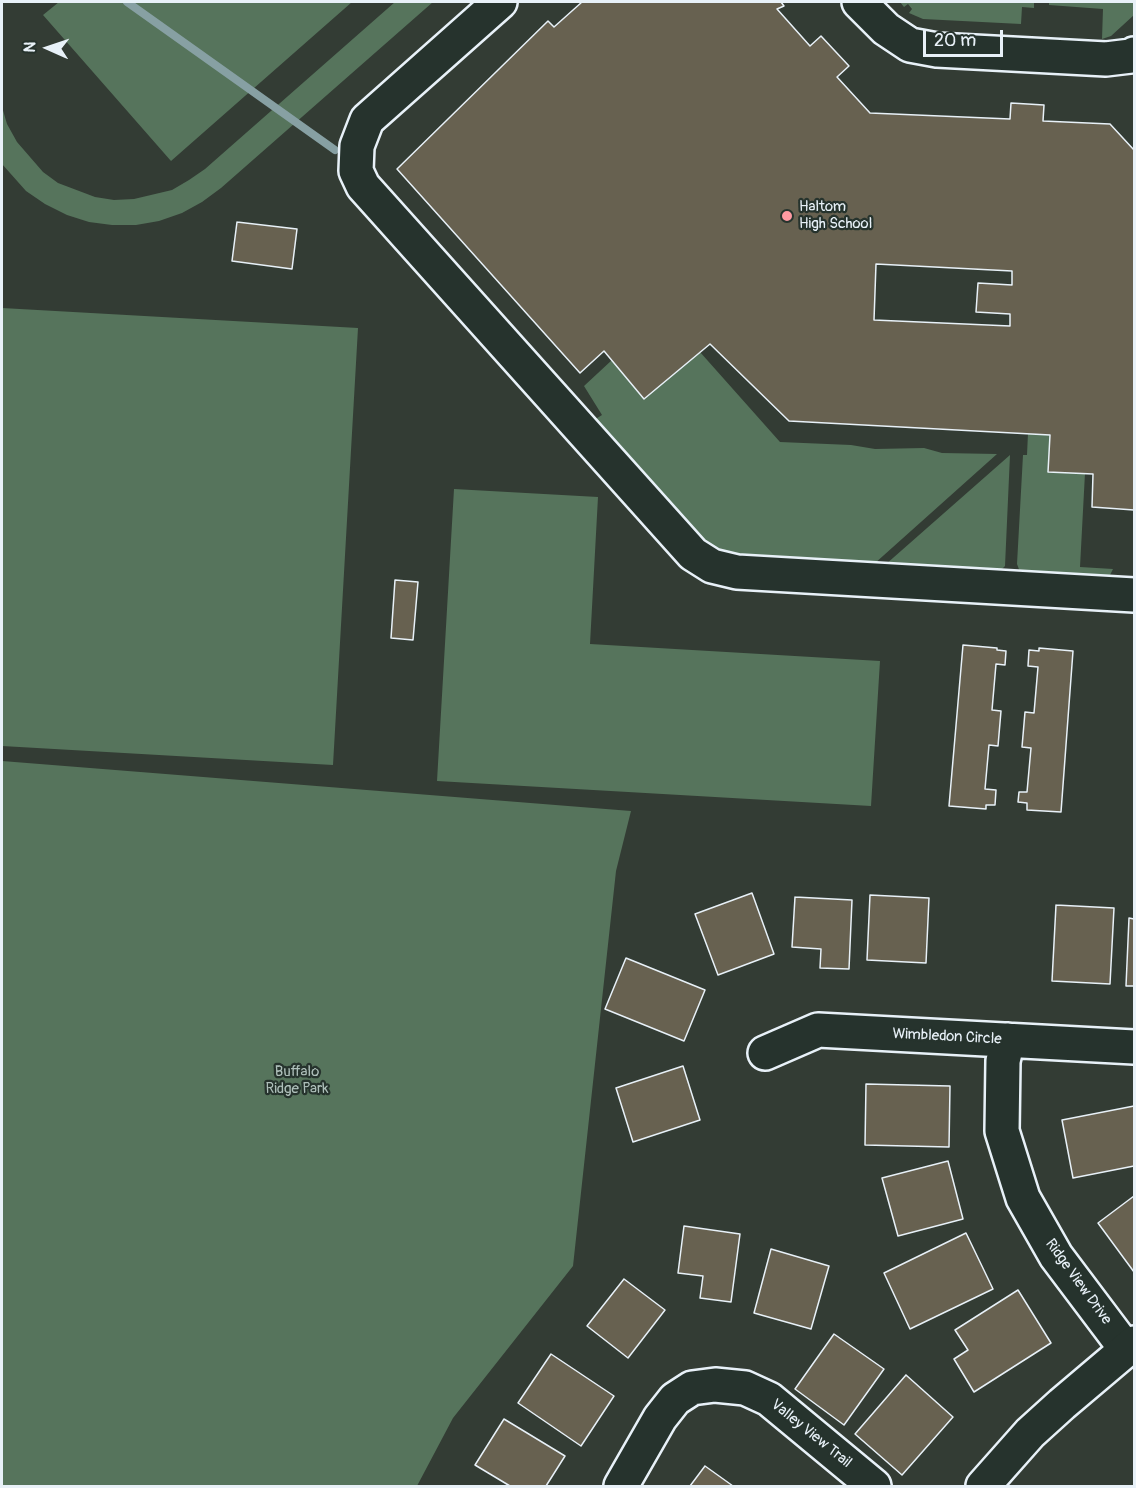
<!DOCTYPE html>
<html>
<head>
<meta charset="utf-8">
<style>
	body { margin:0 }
	#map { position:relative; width:1136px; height:1488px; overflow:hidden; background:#333c34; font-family:Pangolin,sans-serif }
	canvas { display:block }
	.frame { position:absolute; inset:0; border:3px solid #e8f1f8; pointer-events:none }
	.north { position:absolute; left:18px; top:18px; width:60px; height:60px; -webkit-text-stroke:4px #26332d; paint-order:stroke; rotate:273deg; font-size:16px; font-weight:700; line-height:24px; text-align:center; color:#e8f1f8 }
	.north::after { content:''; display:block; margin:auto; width:21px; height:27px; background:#e8f1f8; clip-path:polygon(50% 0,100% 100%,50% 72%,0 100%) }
	.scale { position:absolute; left:923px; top:30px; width:80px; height:27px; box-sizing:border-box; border:3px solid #e8f1f8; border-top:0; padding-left:8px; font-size:18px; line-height:21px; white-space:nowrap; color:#e8f1f8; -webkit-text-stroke:4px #26332d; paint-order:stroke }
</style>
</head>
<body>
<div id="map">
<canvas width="1136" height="1488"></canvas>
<div class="frame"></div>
<div class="north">N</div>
<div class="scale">20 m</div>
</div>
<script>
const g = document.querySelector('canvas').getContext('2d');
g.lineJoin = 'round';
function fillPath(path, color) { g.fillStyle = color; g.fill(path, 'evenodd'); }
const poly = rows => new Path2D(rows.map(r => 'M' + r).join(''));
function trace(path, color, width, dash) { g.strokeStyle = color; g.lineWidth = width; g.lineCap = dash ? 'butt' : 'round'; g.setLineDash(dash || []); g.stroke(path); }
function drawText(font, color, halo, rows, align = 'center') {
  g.font = font + ' Pangolin,sans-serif'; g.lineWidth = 4.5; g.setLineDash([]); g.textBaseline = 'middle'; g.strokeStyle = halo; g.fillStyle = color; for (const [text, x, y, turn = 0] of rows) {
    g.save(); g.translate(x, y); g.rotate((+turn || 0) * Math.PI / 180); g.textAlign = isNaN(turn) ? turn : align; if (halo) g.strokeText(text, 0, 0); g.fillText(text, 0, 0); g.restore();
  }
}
fillPath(poly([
	[59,2,352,2,171,161,43,15],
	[395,2,433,2,221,188,202,202,182,213,159,221,136,225,112,225,89,222,67,215,45,204,26,191,2,164,2,107,7,124,17,142,43,172,58,183,95,197,114,200,134,199,172,190,189,180,205,169],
	[900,2,1034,2,1034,8,1022,7,1021,24,923,19,909,13,912,9,908,4,904,7],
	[1049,2,1134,2,1134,15,1111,36,1102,39,1103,9,1049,5],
	[2,308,358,328,333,765,2,746],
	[700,352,780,442,851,445,875,449,924,448,942,453,997,454,874,564,738,556,725,553,709,544,695,531,594,420,602,415,584,386,612,360,644,399],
	[1028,433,1050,435,1085,473,1080,567,1113,569,1109,577,1020,572,1017,564,1023,455,1027,455],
	[1010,455,1005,566,1000,571,885,565],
	[454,489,598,497,590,644,880,661,871,806,437,781],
	[2,761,631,811,616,871,573,1266,453,1418,417,1486,2,1486]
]), '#56745c');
trace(poly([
	[127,2,335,150]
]), '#87a0a3', 8);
const building = poly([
	[582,2,781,2,784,6,777,9,810,46,821,36,849,66,837,77,870,113,1010,119,1011,103,1044,105,1043,121,1110,124,1134,150,1134,510,1092,507,1093,474,1048,472,1050,435,789,421,710,344,644,399,604,351,580,373,397,169,548,21,554,27,582,2],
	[876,264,1012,271,1012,285,978,283,976,312,1010,314,1010,326,874,320,876,264],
	[237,222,297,229,292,269,232,261,237,222],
	[395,580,418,582,413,640,391,638,395,580],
	[963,645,997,648,997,650,1006,651,1005,665,996,664,992,710,1001,711,998,746,989,745,985,789,996,790,995,805,986,805,986,809,949,806,963,645],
	[1039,648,1073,651,1061,812,1027,810,1027,803,1018,802,1019,792,1027,792,1031,748,1022,747,1025,712,1034,713,1038,667,1028,666,1029,650,1039,651,1039,648],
	[752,893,774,954,718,975,695,914,752,893],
	[870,895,929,898,926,963,867,960,870,895],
	[795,897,852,900,849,969,820,968,821,949,792,947,795,897],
	[1056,905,1114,908,1110,984,1052,981,1056,905],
	[1129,918,1134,919,1134,986,1126,986,1129,918],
	[626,958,705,990,684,1041,605,1009,626,958],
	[683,1066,700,1120,633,1142,616,1088,683,1066],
	[866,1084,950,1086,949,1147,865,1145,866,1084],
	[1134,1106,1134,1166,1073,1178,1062,1120,1134,1106],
	[948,1161,963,1219,898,1236,882,1178,948,1161],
	[1134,1196,1134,1272,1098,1223,1134,1196],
	[684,1226,740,1234,731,1302,700,1298,703,1276,678,1273,684,1226],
	[966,1233,993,1289,910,1329,884,1273,966,1233],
	[771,1249,829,1266,811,1329,754,1313,771,1249],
	[624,1279,665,1310,628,1358,587,1326,624,1279],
	[1018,1290,1051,1343,974,1392,954,1359,968,1350,955,1330,1018,1290],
	[834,1334,884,1369,844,1425,795,1389,834,1334],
	[551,1354,614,1396,581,1446,518,1403,551,1354],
	[906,1375,953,1417,902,1475,855,1434,906,1375],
	[504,1419,565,1456,546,1486,510,1486,475,1465,504,1419],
	[705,1466,733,1486,690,1486,705,1466]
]);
fillPath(building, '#676150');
trace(building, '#e8f1f8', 1.5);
const minor = poly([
	[500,2,367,120,357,146,356,171,363,186,693,554,712,566,737,572,1134,595],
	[859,2,886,29,910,45,937,50,1106,59,1131,56,1134,54],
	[1008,1040,1003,1061,1002,1131,1023,1198,1056,1256,1126,1349],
	[765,1053,818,1030,1134,1047],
	[621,1486,660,1418,675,1399,692,1388,715,1385,745,1388,769,1399,874,1486]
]);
const major = poly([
	[983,1486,1030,1433,1062,1404,1134,1343]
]);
trace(minor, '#e8f1f8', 38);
trace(major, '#e8f1f8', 38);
trace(minor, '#26332d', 33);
trace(major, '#26332d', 33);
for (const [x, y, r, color] of [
	[787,216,6,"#ff9aa2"]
]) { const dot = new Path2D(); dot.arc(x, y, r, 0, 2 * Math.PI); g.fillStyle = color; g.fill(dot); trace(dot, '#26332d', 2); }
drawText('15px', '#e8f1f8', '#26332d', [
	["Haltom",799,207],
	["High School",799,224]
], 'left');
drawText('15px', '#e8f1f8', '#26332d', [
	["Wimbledon Circle",947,1037,3],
	["Ridge View Drive",1078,1282,54],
	["Valley View Trail",811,1434,39]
]);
drawText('15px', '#aebfba', '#26332d', [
	["Buffalo",297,1072],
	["Ridge Park",297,1089]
]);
</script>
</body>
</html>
